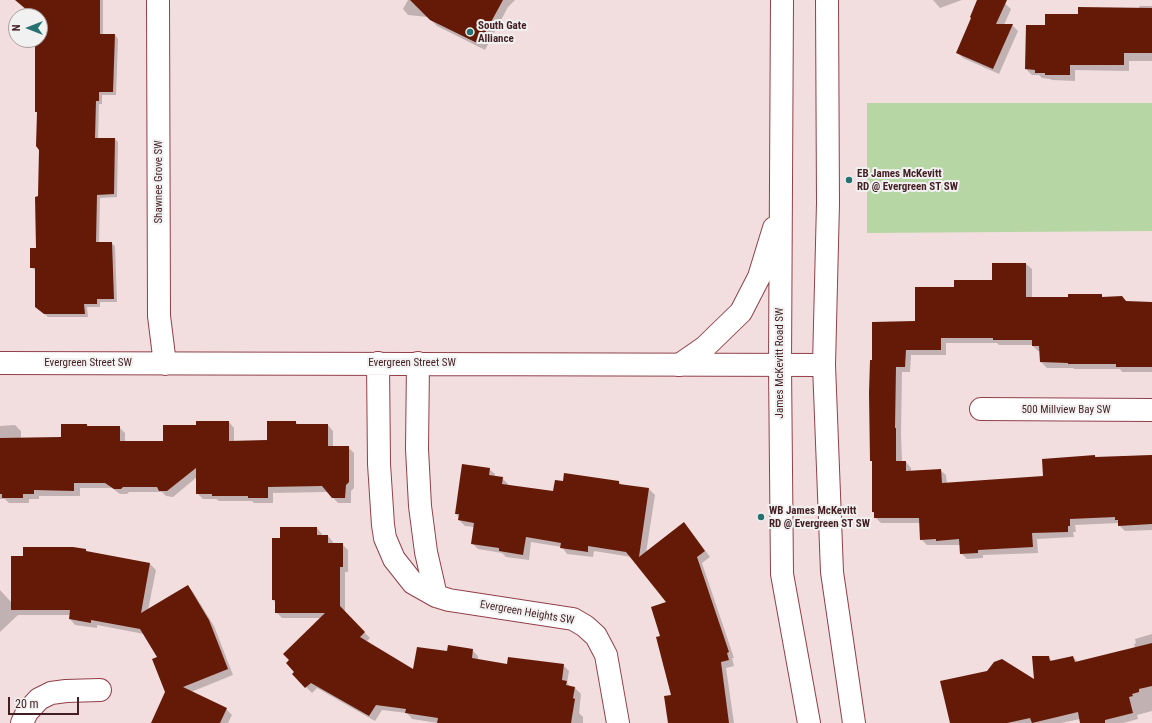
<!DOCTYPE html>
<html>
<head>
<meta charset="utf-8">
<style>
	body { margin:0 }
	#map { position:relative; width:1152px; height:723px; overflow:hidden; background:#f2dedf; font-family:"Roboto Condensed",sans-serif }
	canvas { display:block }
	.north { position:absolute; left:8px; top:8px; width:40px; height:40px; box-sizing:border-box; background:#f1f1f1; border:1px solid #ab9d9f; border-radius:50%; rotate:270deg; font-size:11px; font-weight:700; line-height:16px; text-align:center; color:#431f23 }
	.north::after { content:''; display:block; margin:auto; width:14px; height:18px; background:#277271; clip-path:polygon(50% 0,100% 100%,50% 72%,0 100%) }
	.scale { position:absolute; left:8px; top:697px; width:71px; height:18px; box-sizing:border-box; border:2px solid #431f23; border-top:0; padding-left:5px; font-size:12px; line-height:14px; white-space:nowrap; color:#431f23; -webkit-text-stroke:3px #f1f1f1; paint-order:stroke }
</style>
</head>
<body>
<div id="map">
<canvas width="1152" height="723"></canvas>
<div class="north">N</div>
<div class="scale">20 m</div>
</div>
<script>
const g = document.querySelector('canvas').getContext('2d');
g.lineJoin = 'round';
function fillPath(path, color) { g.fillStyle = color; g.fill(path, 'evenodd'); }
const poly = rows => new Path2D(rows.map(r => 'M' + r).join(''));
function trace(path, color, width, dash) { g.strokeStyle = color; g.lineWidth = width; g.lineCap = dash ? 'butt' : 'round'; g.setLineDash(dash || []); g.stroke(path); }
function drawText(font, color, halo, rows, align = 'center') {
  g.font = font + ' "Roboto Condensed",sans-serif'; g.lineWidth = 4; g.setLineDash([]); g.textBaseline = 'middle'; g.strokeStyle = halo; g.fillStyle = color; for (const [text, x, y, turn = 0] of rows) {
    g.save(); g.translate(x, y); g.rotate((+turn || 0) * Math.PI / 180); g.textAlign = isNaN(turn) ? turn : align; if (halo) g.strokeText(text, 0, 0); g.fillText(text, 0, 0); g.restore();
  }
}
fillPath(poly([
	[867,103,1152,103,1152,231,867,233]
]), '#b6d7a3');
fillPath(poly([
	[22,0,103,0,103,35,115,35,118,39,116,95,102,95,102,104,99,104,98,139,115,139,118,142,117,197,100,198,99,243,111,243,115,246,117,302,100,302,100,307,87,307,88,317,48,317,36,306,36,271,31,267,37,249,40,149,38,113,36,112,36,43,34,40,40,40,40,16,29,16,29,11],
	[408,0,515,0,508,7,485,50,437,26,428,17,408,15,403,9],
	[933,0,962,0,940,8],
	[979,0,1001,0,1011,9,1004,25,1012,25,1018,31,999,74,963,58,957,52],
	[1140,6,1152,6,1152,61,1129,61,1129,71,1075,70,1075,81,1052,80,1050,79,1042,78,1039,75,1032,75,1026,69,1046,26,1079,15,1138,9],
	[1026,264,1032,269,1032,298,1069,298,1101,295,1104,298,1126,302,1152,302,1152,372,1122,372,1120,369,1074,369,1073,368,1047,368,1041,362,1040,351,1038,351,1032,345,999,345,997,343,946,343,946,355,911,355,910,372,902,372,901,434,902,462,906,462,911,468,911,471,940,470,946,475,947,484,1044,477,1095,456,1097,458,1152,455,1152,530,1125,531,1119,525,1119,523,1075,525,1076,532,1073,532,1074,537,1037,539,1038,553,983,555,983,558,967,559,961,553,961,545,927,545,921,539,920,523,881,523,875,517,875,514,873,512,873,462,871,460,872,361,955,288,993,281],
	[229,422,234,428,234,442,268,441,295,422,299,425,328,425,333,431,333,447,348,447,354,453,354,488,351,491,351,503,338,503,328,492,273,493,273,503,254,503,252,501,219,501,216,499,203,499,197,493,197,477,173,497,166,496,162,492,129,492,127,494,120,494,112,488,80,488,80,496,39,496,39,499,29,499,29,503,9,503,5,499,0,499,0,426,15,425,21,431,21,438,62,438,87,425,89,427,119,427,125,433,125,442,164,442,197,426],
	[489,469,495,474,495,477,502,478,508,484,508,486,554,492,564,482,619,482,622,485,649,489,655,495,646,553,689,529,710,557,702,563,734,658,732,658,734,666,726,668,734,723,669,723,672,696,662,637,667,603,632,557,594,551,593,557,567,554,562,547,531,542,529,560,506,557,502,553,478,549,472,543,474,527,465,526,459,520,459,517,456,514],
	[317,528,322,534,322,536,328,536,333,542,333,544,342,544,348,550,348,572,345,572,345,613,370,638,366,642,414,671,448,652,472,650,478,656,478,660,508,665,563,665,569,671,567,683,571,687,575,688,581,694,579,713,583,717,583,723,438,723,412,719,407,713,382,710,375,721,317,688,312,693,293,674,321,618,282,618,276,612,276,603,273,600,281,539],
	[85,550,88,552,150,564,156,570,148,610,188,586,193,592,214,626,233,675,191,692,226,709,232,715,228,723,153,723,166,693,158,657,144,634,97,625,97,628,75,625,70,619,70,615,18,615,0,632,0,590,12,603,24,557],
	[1152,634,1152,711,1137,715,1138,719,1123,723,1082,723,1080,719,1061,723,951,723,1035,681,1048,657,1053,662,1073,657,1078,662,1135,648,1134,644,1136,643,1135,639]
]), '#0003');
fillPath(poly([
	[15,0,100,0,100,34,115,34,113,92,99,92,99,101,96,101,95,138,115,138,114,194,97,195,96,242,112,242,114,299,97,299,97,304,84,304,85,314,44,314,35,307,35,268,30,268,30,248,36,248,35,197,38,196,39,150,36,146,37,112,35,112,35,43,32,40,40,40,40,16,34,16],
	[410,0,503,0,479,44,430,20],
	[977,0,1007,0,996,24,1013,24,993,69,956,53,971,18,970,17],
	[1078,7,1152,8,1152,53,1124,53,1124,65,1070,65,1070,75,1045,75,1045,73,1035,73,1035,70,1025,69,1026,25,1045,25,1045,14,1078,14],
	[992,263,1026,263,1026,297,1068,297,1068,294,1102,294,1102,297,1122,296,1126,301,1152,302,1152,367,1116,367,1116,364,1068,364,1068,363,1040,362,1039,346,1032,346,1032,340,993,340,993,338,941,338,941,350,906,350,905,367,896,367,895,428,896,428,896,461,906,461,906,471,941,469,942,483,1043,476,1042,459,1095,455,1095,457,1152,455,1152,524,1118,526,1118,520,1115,520,1115,517,1070,519,1070,526,1068,526,1068,532,1032,533,1033,547,978,550,978,553,960,554,959,539,936,541,936,539,920,540,919,518,874,518,874,512,872,512,872,461,870,461,869,393,870,360,872,360,872,322,915,321,915,287,954,287,954,280,992,280],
	[196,421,229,421,229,441,267,440,267,421,296,421,296,424,328,424,328,446,349,446,349,482,346,485,345,498,332,498,322,486,268,487,268,498,248,498,248,496,212,496,212,494,196,494,196,468,167,491,159,491,157,487,123,487,121,489,114,489,105,483,74,483,74,491,34,490,34,494,23,494,23,498,2,498,2,494,0,494,0,438,61,437,61,424,87,424,87,426,120,426,120,441,163,441,163,425,196,425],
	[462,464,490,468,489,475,503,477,502,484,553,491,555,480,563,481,564,473,619,481,619,484,649,488,639,557,684,522,705,551,697,557,729,652,727,653,729,660,721,662,729,723,668,723,664,696,671,695,656,637,660,636,651,607,666,602,626,552,588,546,588,552,560,548,561,543,526,537,523,555,499,551,499,548,471,544,474,523,458,520,459,514,455,514],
	[280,527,317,527,317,535,328,535,328,543,343,543,343,567,340,567,340,606,365,632,360,637,413,669,417,647,447,651,448,645,473,649,472,658,507,664,508,657,564,664,562,680,567,681,566,685,575,687,573,698,575,699,571,723,437,723,438,718,405,713,406,709,376,705,369,716,311,683,305,688,292,674,294,672,286,663,289,660,283,654,325,613,275,613,275,600,272,600,272,538,280,538],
	[23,547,73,547,86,549,86,551,150,563,141,613,188,585,209,620,228,669,183,687,227,708,220,723,151,723,165,692,152,659,157,657,140,629,91,620,91,623,69,619,70,610,11,610,11,556,23,556],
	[1152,643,1152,686,1139,689,1139,692,1132,694,1133,696,1129,697,1133,713,1105,720,1105,723,1080,723,1078,712,1032,723,1030,718,1007,723,950,723,940,681,987,671,994,662,1002,659,1034,679,1032,656,1049,656,1050,661,1073,656,1075,662]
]), '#651a08');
const minor = poly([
	[158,0,159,316,165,364],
	[0,363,824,365],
	[378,363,379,464,383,525,385,538,394,559,413,583,436,596,449,600,573,619,585,626,596,636,606,655,618,723],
	[418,363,417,449,420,506,426,552,436,596],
	[981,409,1152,410],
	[22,723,27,712,39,699,51,693,66,691,100,690]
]);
const secondary = poly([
	[782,0,780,365,782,574,809,723],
	[827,0,828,203,824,365,832,572,854,723],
	[679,365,705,347,741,312,759,277,774,228]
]);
trace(minor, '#91404a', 24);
trace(secondary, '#91404a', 24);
trace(minor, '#fff', 22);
trace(secondary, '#fff', 22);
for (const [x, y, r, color] of [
	[470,32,4,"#277271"],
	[849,180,4,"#277271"],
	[761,517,4,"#277271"]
]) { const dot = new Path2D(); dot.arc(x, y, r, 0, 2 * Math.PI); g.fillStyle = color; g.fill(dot); trace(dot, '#f1f1f1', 1.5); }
drawText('bold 11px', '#431f23', '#f1f1f1', [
	["South Gate",478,26],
	["Alliance",478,39],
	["EB James McKevitt",857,174],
	["RD @ Evergreen ST SW",857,187],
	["WB James McKevitt",769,511],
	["RD @ Evergreen ST SW",769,524]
], 'left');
drawText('11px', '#431f23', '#f1f1f1', [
	["Shawnee Grove SW",159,182,-90],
	["Evergreen Street SW",88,363],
	["Evergreen Street SW",412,363],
	["James McKevitt Road SW",780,363,-90],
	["500 Millview Bay SW",1066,410],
	["Evergreen Heights SW",527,613,10]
]);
</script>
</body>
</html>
